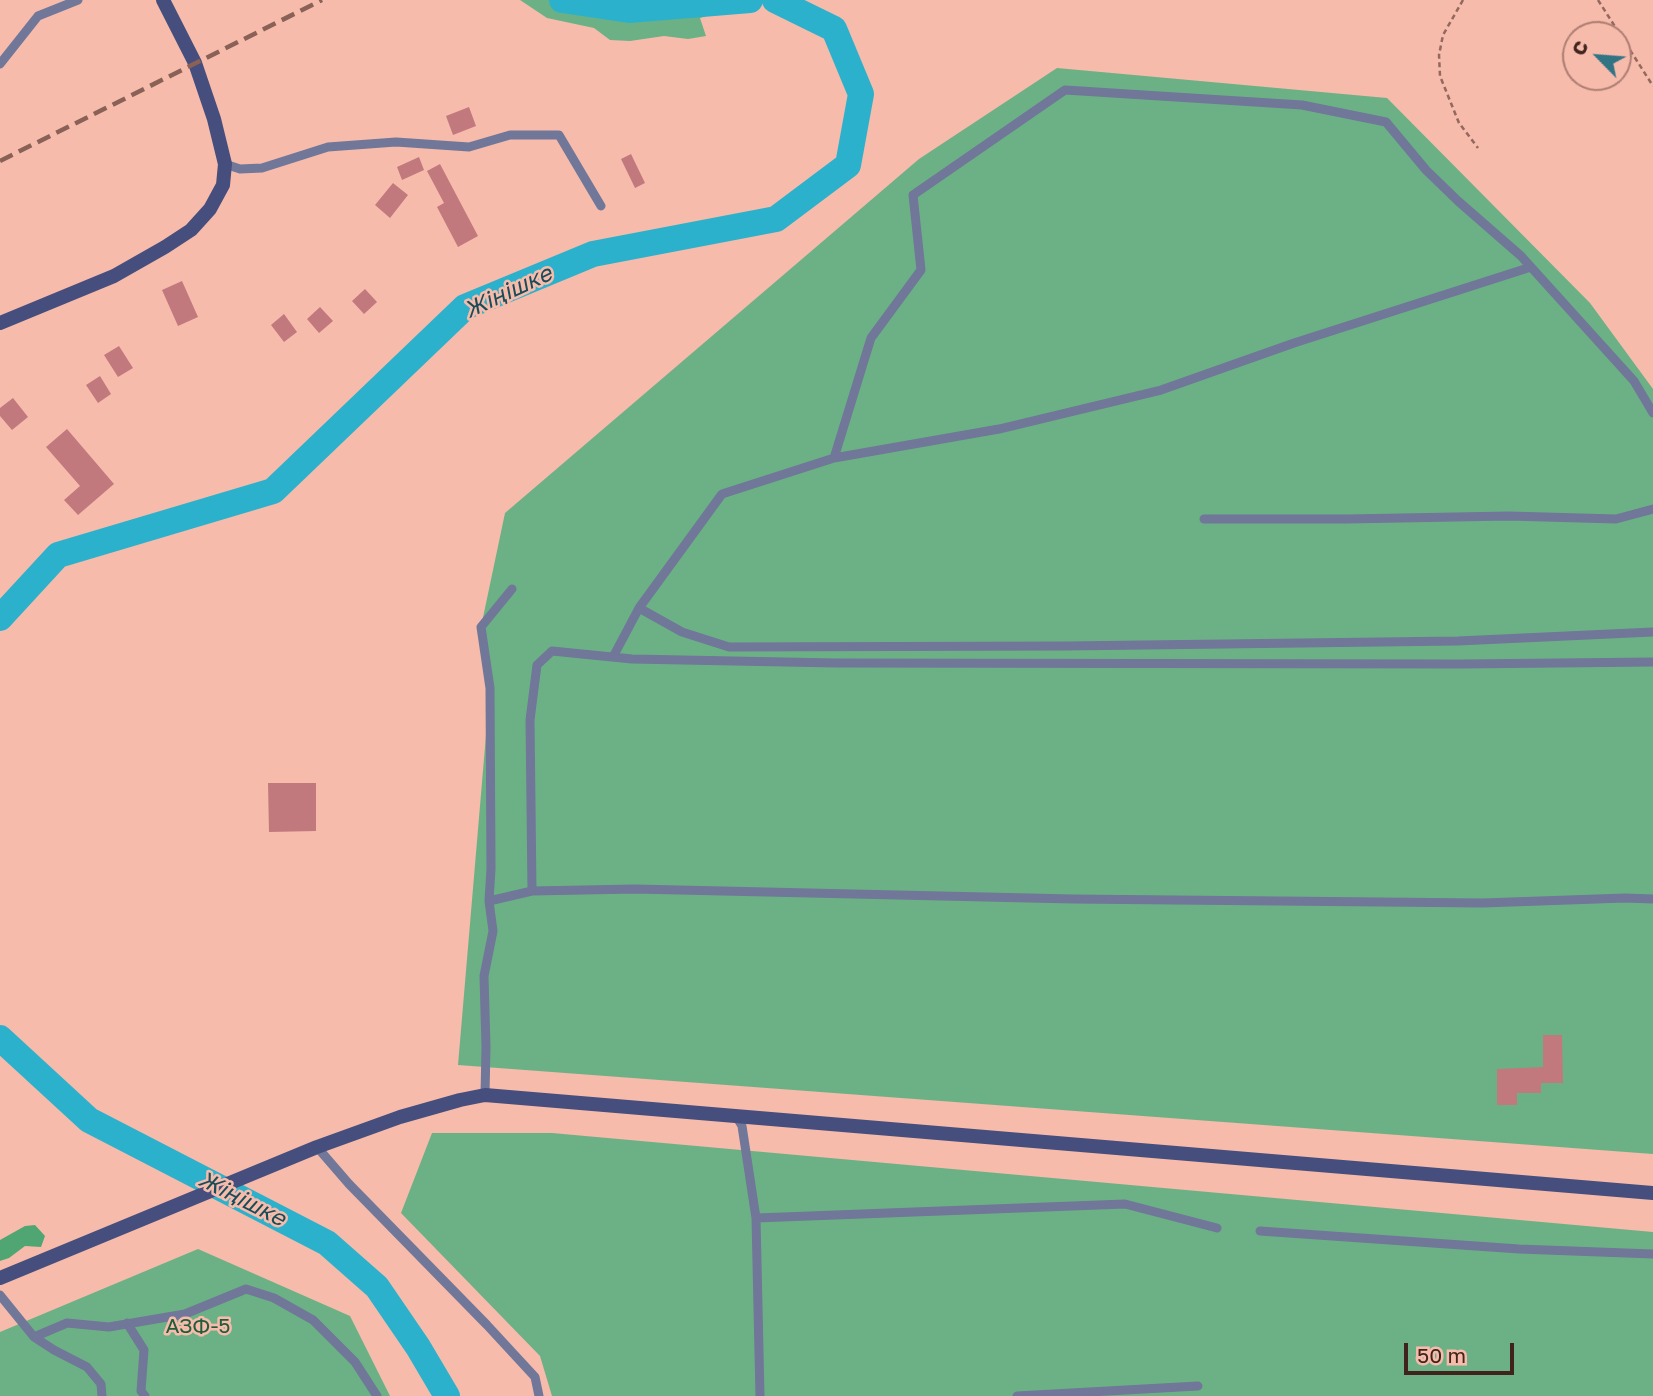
<!DOCTYPE html>
<html>
<head>
<meta charset="utf-8">
<style>
	body { margin:0 }
	#map { position:relative; width:1653px; height:1396px; overflow:hidden; background:#f6bbab; font-family:"Golos Text",sans-serif }
	canvas { display:block }
	.north { position:absolute; left:1562px; top:21px; width:70px; height:70px; box-sizing:border-box; background:#f6bbab; border:2px solid #ad7e72; border-radius:50%; rotate:295deg; font-size:19px; font-weight:700; line-height:28px; text-align:center; color:#3f231c }
	.north::after { content:''; display:block; margin:auto; width:24px; height:32px; background:#317585; clip-path:polygon(50% 0,100% 100%,50% 72%,0 100%) }
	.scale { position:absolute; left:1404px; top:1343px; width:110px; height:32px; box-sizing:border-box; border:4px solid #3f231c; border-top:0; padding-left:9px; font-size:21px; line-height:24px; white-space:nowrap; color:#3f231c; -webkit-text-stroke:5px #f6bbab; paint-order:stroke }
</style>
</head>
<body>
<div id="map">
<canvas width="1653" height="1396"></canvas>
<div class="north">С</div>
<div class="scale">50 m</div>
</div>
<script>
const g = document.querySelector('canvas').getContext('2d');
g.lineJoin = 'round';
function fillPath(path, color) { g.fillStyle = color; g.fill(path, 'evenodd'); }
const poly = rows => new Path2D(rows.map(r => 'M' + r).join(''));
function trace(path, color, width, dash) { g.strokeStyle = color; g.lineWidth = width; g.lineCap = dash ? 'butt' : 'round'; g.setLineDash(dash || []); g.stroke(path); }
function drawText(font, color, halo, rows, align = 'center') {
  g.font = font + ' "Golos Text",sans-serif'; g.lineWidth = 5; g.setLineDash([]); g.textBaseline = 'middle'; g.strokeStyle = halo; g.fillStyle = color; for (const [text, x, y, turn = 0] of rows) {
    g.save(); g.translate(x, y); g.rotate((+turn || 0) * Math.PI / 180); g.textAlign = isNaN(turn) ? turn : align; if (halo) g.strokeText(text, 0, 0); g.fillText(text, 0, 0); g.restore();
  }
}
fillPath(poly([
	[520,0,739,0,739,7,700,18,706,36,688,39,664,36,630,41,610,40,594,28,547,18],
	[1057,68,1387,98,1590,303,1653,389,1653,1154,458,1065,490,688,481,627,505,513,919,159],
	[432,1133,552,1133,1653,1232,1653,1396,552,1396,540,1356,401,1213],
	[198,1249,350,1316,390,1396,0,1396,0,1332]
]), '#6cb185');
fillPath(poly([
	[35,1225,45,1236,41,1247,25,1246,9,1258,0,1261,0,1240,25,1226]
]), '#4fa672');
trace(poly([
	[562,0,629,10,750,0],
	[0,618,58,555,273,491,465,307,593,254,776,219,848,165,861,94,834,29,775,0],
	[0,1038,89,1120,327,1243,377,1287,418,1347,447,1396]
]), '#2cb1cc', 26);
fillPath(poly([
	[469,107,476,126,453,135,446,116],
	[631,154,645,183,635,188,621,159],
	[419,157,424,170,402,180,397,167],
	[440,164,478,236,458,247,437,207,444,203,427,171],
	[393,183,408,195,390,218,375,205],
	[182,281,198,317,178,326,162,290],
	[365,289,377,302,364,314,352,301],
	[320,307,333,321,319,333,307,319],
	[284,314,297,332,284,342,271,325],
	[119,346,133,368,118,377,104,355],
	[100,376,111,394,98,403,86,385],
	[13,398,28,417,12,430,0,416,0,408],
	[67,429,114,484,78,515,64,500,80,486,46,447],
	[268,783,316,783,316,831,269,832],
	[1543,1035,1562,1035,1563,1083,1541,1083,1541,1093,1517,1093,1517,1105,1497,1105,1497,1069,1543,1067]
]), '#c1797e');
trace(poly([
	[1463,0,1443,35,1439,55,1440,76,1459,123,1478,148],
	[1598,0,1653,86]
]), '#93695e', 2.5, [5, 3.5]);
trace(poly([
	[0,64,38,16,78,0],
	[225,164,240,169,262,168,328,147,396,142,469,147,510,135,559,135,601,206],
	[1531,267,1294,343,1161,390,999,429,834,458,722,494,639,608,682,632,729,647,1066,646,1458,641,1653,632],
	[834,458,871,338,921,270,913,195,1065,90,1302,105,1386,122,1426,170,1458,201,1521,256,1634,381,1653,413],
	[1204,519,1347,519,1509,516,1616,519,1653,509],
	[613,657,639,608],
	[532,891,635,889,1073,899,1483,903,1625,898,1653,899],
	[489,901,532,891,530,720,537,665,552,651,632,659,836,663,1461,664,1653,662],
	[485,1095,486,1047,484,976,493,931,489,901,491,869,490,688,481,627,512,589],
	[736,1116,742,1126,756,1218,760,1396],
	[317,1147,349,1184,487,1325,535,1377,539,1396],
	[756,1218,1125,1204,1217,1228],
	[1260,1231,1519,1249,1653,1254],
	[0,1295,34,1337],
	[127,1323,144,1350,141,1391,145,1396],
	[102,1396,101,1384,87,1367,54,1350,34,1337,67,1323,109,1327,185,1314,246,1289,274,1298,313,1320,355,1362,377,1396],
	[1017,1396,1198,1386]
]), '#707798', 9);
trace(poly([
	[0,323,114,276,165,247,191,230,210,209,223,185,225,164,214,119,195,63,163,0],
	[0,1278,317,1147,400,1117,460,1100,485,1095,1653,1193]
]), '#464e7d', 14);
trace(poly([
	[0,161,322,0]
]), '#896156', 4.5, [14, 7]);
drawText('21px', '#205e3b', '#f6bbab', [
	["АЗФ-5",198,1326]
]);
drawText('italic 23px', '#174c58', '#f6bbab', [
	["Жіңішке",508,292,-25],
	["Жіңішке",242,1199,27]
]);
</script>
</body>
</html>
